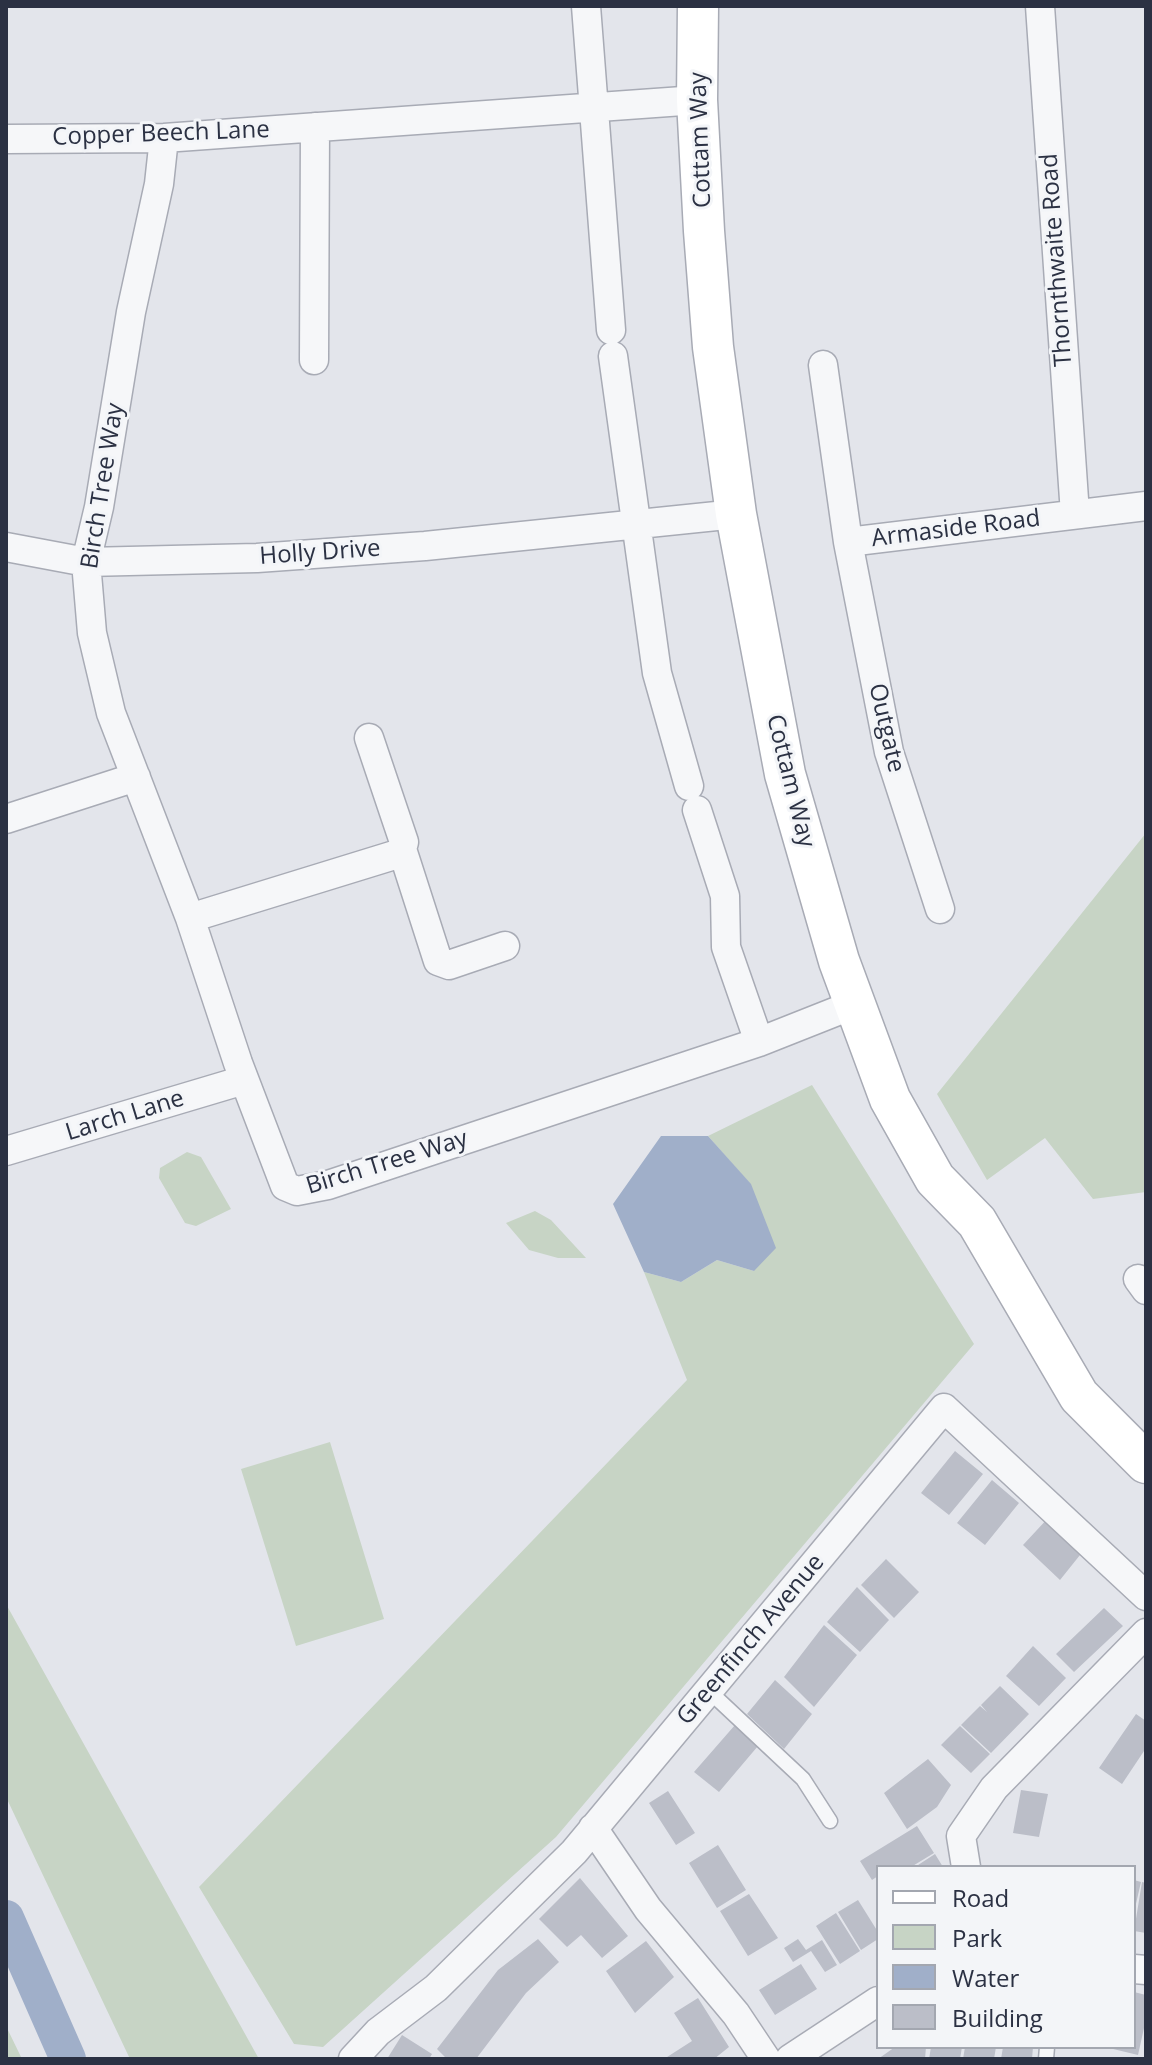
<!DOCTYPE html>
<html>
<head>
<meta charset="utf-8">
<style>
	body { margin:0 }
	#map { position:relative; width:1152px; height:2065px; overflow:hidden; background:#e3e5eb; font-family:"Open Sans",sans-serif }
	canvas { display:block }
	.frame { position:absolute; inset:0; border:8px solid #2b3143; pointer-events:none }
	.legend { position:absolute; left:876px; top:1865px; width:260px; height:184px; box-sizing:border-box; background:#f3f5f8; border:2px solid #a3a7b0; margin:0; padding:10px 14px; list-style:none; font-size:24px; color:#2b3143 }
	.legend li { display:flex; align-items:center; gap:16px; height:40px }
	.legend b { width:40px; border:2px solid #a3a7b0 }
</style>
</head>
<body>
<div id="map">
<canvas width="1152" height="2065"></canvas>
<div class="frame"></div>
<ul class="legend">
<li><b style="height:10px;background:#fff"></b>Road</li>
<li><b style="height:22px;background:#c7d4c5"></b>Park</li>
<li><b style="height:22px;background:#a0afc9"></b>Water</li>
<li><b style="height:22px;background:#bbbec8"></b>Building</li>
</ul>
</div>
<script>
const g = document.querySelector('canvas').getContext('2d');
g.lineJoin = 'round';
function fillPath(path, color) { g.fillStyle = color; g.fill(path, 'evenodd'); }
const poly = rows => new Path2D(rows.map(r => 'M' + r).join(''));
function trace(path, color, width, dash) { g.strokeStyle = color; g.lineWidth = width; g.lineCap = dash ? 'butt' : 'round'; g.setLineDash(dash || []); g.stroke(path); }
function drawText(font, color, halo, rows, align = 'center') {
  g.font = font + ' "Open Sans",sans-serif'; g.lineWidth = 6; g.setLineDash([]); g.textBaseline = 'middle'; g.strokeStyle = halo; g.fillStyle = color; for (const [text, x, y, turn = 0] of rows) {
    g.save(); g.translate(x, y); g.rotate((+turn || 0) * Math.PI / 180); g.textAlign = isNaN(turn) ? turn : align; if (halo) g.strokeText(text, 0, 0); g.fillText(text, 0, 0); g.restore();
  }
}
fillPath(poly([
	[1146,833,1146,1192,1093,1199,1045,1138,987,1180,937,1094],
	[812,1085,974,1344,556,1837,323,2047,294,2044,199,1887,687,1380,644,1272,681,1282,717,1260,754,1271,750,1184,708,1136],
	[187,1152,201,1157,231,1209,196,1226,185,1223,159,1178,160,1168],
	[535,1211,551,1220,586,1258,558,1258,529,1250,506,1223],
	[330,1442,384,1619,296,1646,241,1469],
	[6,1604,175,1908,259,2059,130,2059,6,1797],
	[6,2026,22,2059,6,2059]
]), '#c7d4c5');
fillPath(poly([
	[661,1136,708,1136,751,1184,776,1248,754,1271,717,1260,681,1282,644,1272,613,1204]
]), '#a0afc9');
trace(poly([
	[6,1918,68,2059]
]), '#a0afc9', 36);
fillPath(poly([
	[955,1451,983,1474,949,1515,921,1493],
	[992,1480,1019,1503,985,1545,957,1523],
	[1049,1517,1084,1550,1060,1580,1023,1545],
	[886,1559,919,1592,894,1618,861,1585],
	[857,1587,889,1620,860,1652,827,1622],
	[1104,1608,1123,1626,1074,1672,1056,1654],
	[824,1625,857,1655,814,1707,784,1677],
	[1033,1646,1066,1678,1039,1706,1006,1676],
	[775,1680,812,1714,784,1749,747,1714],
	[1000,1686,1029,1714,991,1753,961,1725,980,1706,987,1712,981,1705],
	[1136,1714,1146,1721,1146,1748,1122,1784,1099,1768],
	[735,1725,758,1746,719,1792,694,1772],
	[960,1726,990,1754,971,1773,941,1745],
	[928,1759,951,1785,937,1807,907,1829,884,1793],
	[1021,1790,1048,1794,1039,1837,1013,1833],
	[668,1791,695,1833,676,1845,649,1803],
	[917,1826,934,1853,911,1867,878,1867,878,1876,872,1880,860,1861],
	[718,1845,746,1890,717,1908,689,1863],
	[935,1854,943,1867,915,1867],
	[580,1878,628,1936,602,1958,581,1935,567,1947,539,1919],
	[1134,1880,1141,1882,1135,1908,1134,1908],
	[1142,1882,1146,1883,1146,1933,1134,1931],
	[749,1894,778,1938,748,1956,720,1911],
	[858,1900,878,1932,878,1939,861,1950,838,1912],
	[836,1913,860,1951,840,1964,816,1926],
	[538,1939,559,1962,526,1993,476,2059,447,2059,437,2049,498,1970],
	[798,1939,806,1950,822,1940,837,1965,825,1972,811,1951,793,1962,784,1948],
	[646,1941,674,1977,635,2013,606,1971],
	[801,1964,817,1989,775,2015,759,1990],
	[1134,1992,1146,1995,1146,2019,1138,2055,1109,2048,1134,2047],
	[698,1998,729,2047,714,2059,664,2059,692,2041,674,2013],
	[402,2035,432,2054,429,2059,387,2059],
	[895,2047,926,2047,925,2059,878,2059],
	[931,2047,962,2047,960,2059,929,2059],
	[965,2047,996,2047,994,2059,963,2059],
	[1003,2047,1033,2047,1032,2059,1001,2059]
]), '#bbbec8');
const service = poly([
	[709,1691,803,1779,830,1821],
	[1046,2059,1047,2047]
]);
const minor = poly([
	[586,6,611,330],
	[1040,6,1075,514],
	[164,138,159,184,131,312,99,507,86,562,92,633,111,713,190,918,238,1063,285,1186,297,1191,328,1185,759,1042,855,1004],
	[6,139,164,138,697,100],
	[613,356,657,673,689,786],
	[314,360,315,127],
	[823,365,848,542,1146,506],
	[848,542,889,752,940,909],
	[6,547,86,562,257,558,425,546,736,514],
	[697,810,725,896,726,947,759,1042],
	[6,819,136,777],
	[402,849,438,961,449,965,505,946],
	[190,918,401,853,404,842,369,738],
	[6,1151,244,1080],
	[1138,1279,1146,1290],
	[593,1828,648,1909,736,2014,766,2059],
	[966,1867,961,1836,994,1788,1146,1633],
	[1134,1969,1146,1970],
	[353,2059,378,2032,436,1988,574,1852,944,1408,1146,1596],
	[790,2059,878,2001]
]);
const secondary = poly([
	[698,6,697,100,704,231,713,347,736,514,785,774,839,961,890,1099,935,1179,977,1222,1079,1396,1146,1463]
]);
trace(service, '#a8abb5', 17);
trace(minor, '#a8abb5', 31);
trace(secondary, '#a8abb5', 43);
trace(service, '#f6f7f9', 14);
trace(minor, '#f6f7f9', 28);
trace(secondary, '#fff', 40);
drawText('24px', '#2b3143', '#f3f5f8', [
	["Copper Beech Lane",161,134,-2],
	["Cottam Way",701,140,-92],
	["Thornthwaite Road",1057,260,-94],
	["Birch Tree Way",103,486,-81],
	["Armaside Road",956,529,-7],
	["Holly Drive",320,553,-4],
	["Outgate",886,728,77],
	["Cottam Way",790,781,76],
	["Larch Lane",125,1116,-17],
	["Birch Tree Way",387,1163,-17],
	["Greenfinch Avenue",751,1640,-50]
]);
</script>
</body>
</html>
